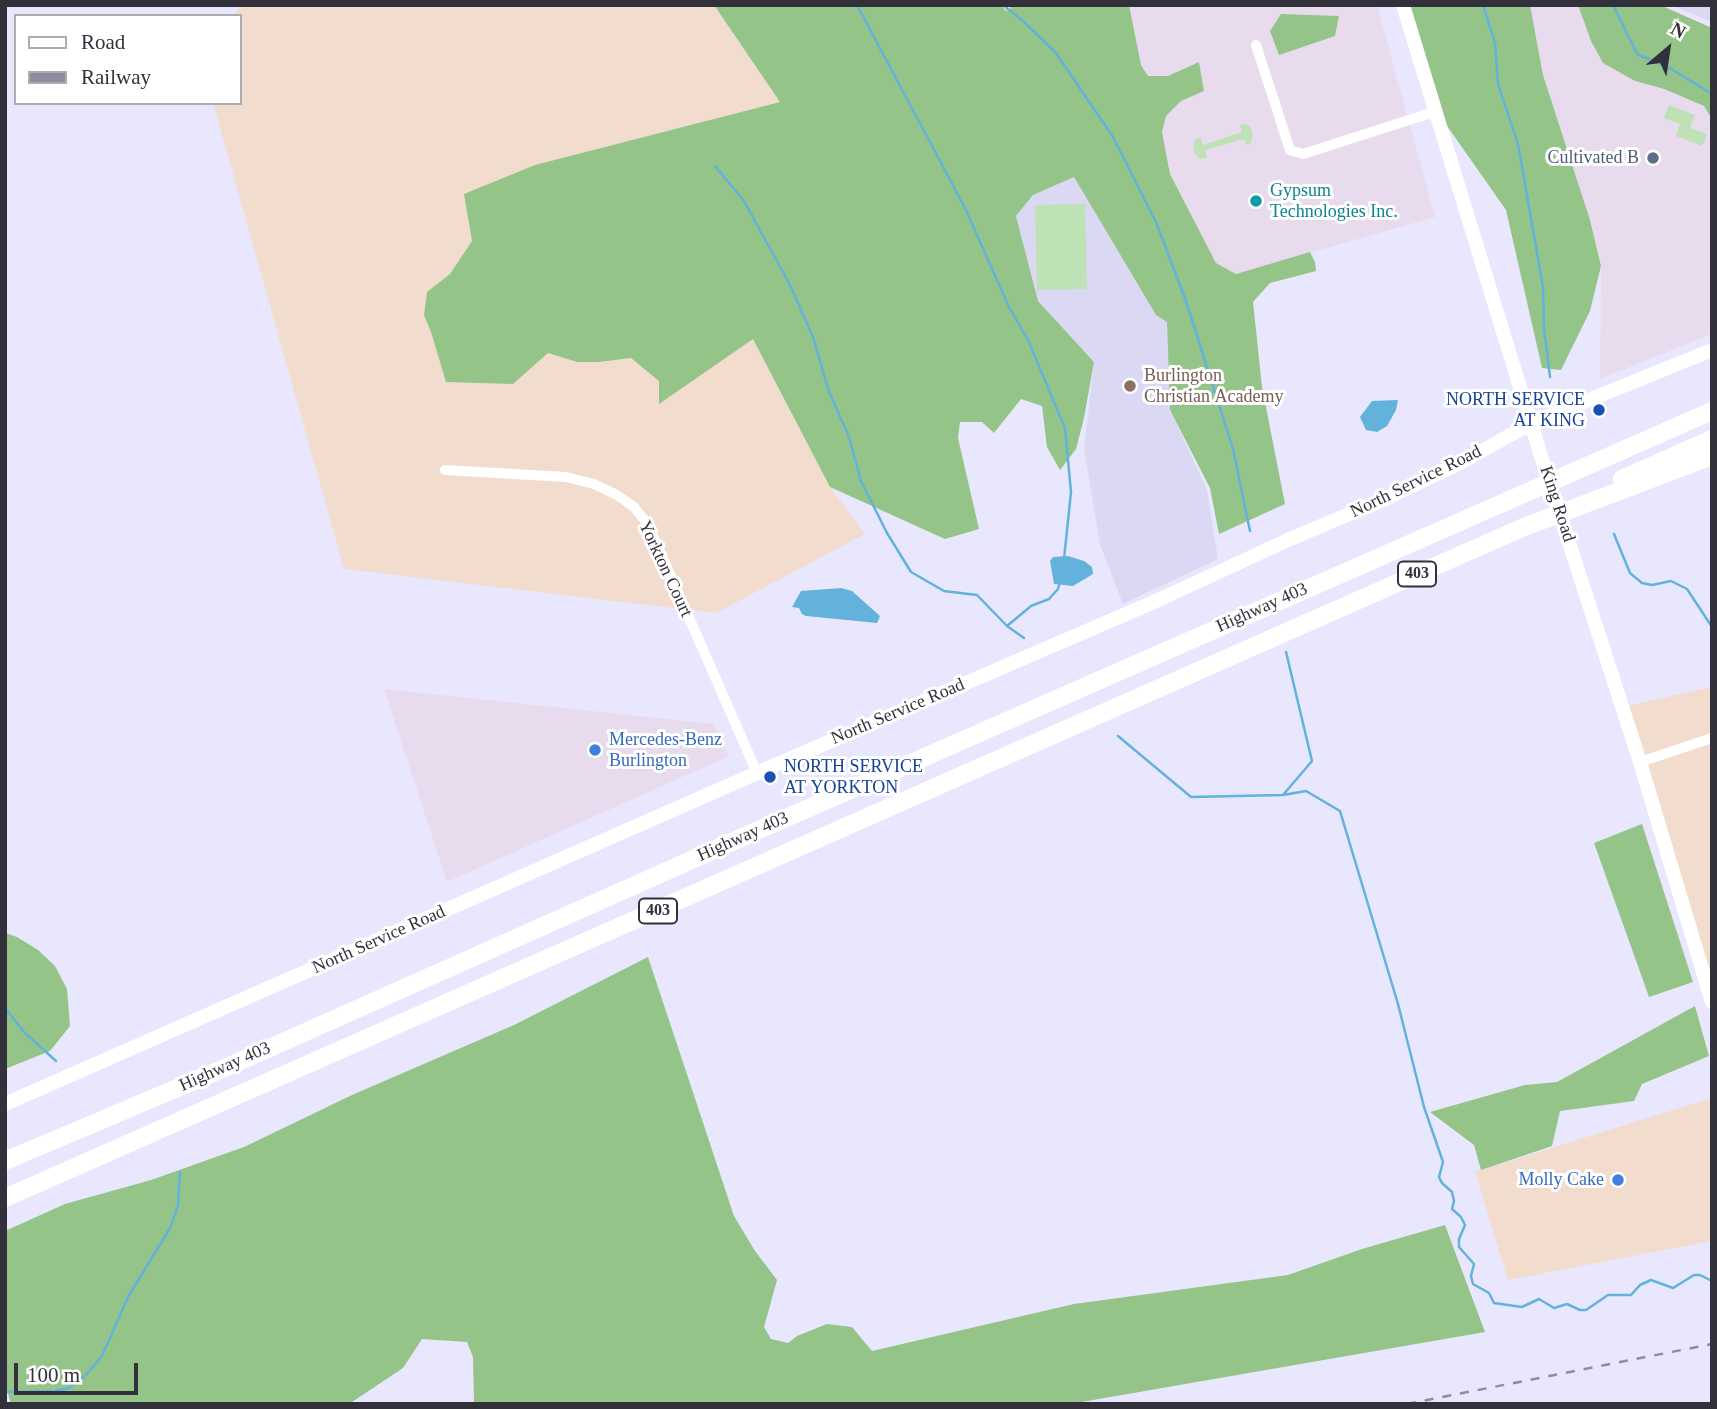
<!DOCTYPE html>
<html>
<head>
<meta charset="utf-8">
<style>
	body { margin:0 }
	#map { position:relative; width:1717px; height:1409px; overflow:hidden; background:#e9e7fe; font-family:Georgia,serif }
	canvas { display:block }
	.frame { position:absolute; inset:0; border:7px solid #31303b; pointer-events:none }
	.legend { position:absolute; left:14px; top:14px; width:228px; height:91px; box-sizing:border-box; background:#fff; border:2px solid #adacb1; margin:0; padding:9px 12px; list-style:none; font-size:21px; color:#31303b }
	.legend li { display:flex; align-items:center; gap:14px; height:35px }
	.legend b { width:35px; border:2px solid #adacb1 }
	.north { position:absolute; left:1633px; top:14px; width:70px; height:70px; -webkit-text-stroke:5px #fff; paint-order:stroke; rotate:29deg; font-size:19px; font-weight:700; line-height:28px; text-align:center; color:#31303b }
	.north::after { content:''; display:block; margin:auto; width:24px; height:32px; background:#31303b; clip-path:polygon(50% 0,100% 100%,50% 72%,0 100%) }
	.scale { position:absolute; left:14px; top:1363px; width:124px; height:32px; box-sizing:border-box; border:4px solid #31303b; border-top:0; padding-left:9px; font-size:21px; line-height:24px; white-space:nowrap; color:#31303b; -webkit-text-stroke:5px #fff; paint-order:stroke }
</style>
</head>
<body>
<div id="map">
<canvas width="1717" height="1409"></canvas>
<div class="frame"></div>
<ul class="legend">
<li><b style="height:9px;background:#fff"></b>Road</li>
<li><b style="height:9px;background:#8e8c9d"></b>Railway</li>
</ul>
<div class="north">N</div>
<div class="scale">100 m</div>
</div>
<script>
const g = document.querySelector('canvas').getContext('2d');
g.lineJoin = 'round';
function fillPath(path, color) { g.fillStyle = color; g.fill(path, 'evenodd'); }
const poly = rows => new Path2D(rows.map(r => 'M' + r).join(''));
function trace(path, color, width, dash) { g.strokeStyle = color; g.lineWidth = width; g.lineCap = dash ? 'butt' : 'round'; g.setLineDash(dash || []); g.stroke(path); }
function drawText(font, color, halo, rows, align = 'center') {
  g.font = font + ' Georgia,serif'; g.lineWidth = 6; g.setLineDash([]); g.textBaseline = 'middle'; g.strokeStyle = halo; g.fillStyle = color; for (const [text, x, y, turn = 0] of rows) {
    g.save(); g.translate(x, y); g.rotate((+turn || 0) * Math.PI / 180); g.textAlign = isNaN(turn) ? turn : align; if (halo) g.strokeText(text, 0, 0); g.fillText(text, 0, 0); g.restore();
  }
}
fillPath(poly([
	[1129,5,1377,5,1435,217,1236,274,1216,263,1170,174,1162,132,1166,116,1181,101,1204,91,1199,63,1168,76,1148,76,1141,65],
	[1530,5,1578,5,1591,41,1635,81,1664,89,1704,106,1712,119,1712,334,1600,379,1601,266,1590,220,1543,75],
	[384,689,714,724,729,756,447,882]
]), '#e9dbee');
fillPath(poly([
	[241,5,714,5,780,102,535,165,472,241,450,274,427,292,424,315,431,332,513,384,548,353,577,362,599,362,631,358,659,381,659,403,753,339,830,487,865,534,716,613,344,569,213,103,240,103,240,16,233,16],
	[1712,687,1712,994,1627,706],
	[1711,1098,1712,1241,1508,1280,1475,1172]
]), '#f1dcce');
fillPath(poly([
	[1671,5,1712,5,1712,22],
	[1074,177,1156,315,1167,322,1170,410,1207,490,1218,559,1123,604,1100,545,1084,449,1094,362,1038,301,1016,216,1033,195]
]), '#dbd8f4');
fillPath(poly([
	[1669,105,1695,115,1690,128,1707,134,1702,146,1676,136,1680,124,1664,118],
	[1245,124,1251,127,1253,135,1251,142,1247,145,1244,139,1205,150,1207,158,1200,159,1195,154,1193,147,1195,140,1200,137,1203,145,1242,132,1240,125],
	[1085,204,1087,289,1037,290,1035,205]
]), '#bee1b5');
fillPath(poly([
	[714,5,1001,5,1006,11,1010,10,1011,5,1129,5,1141,65,1148,76,1168,76,1199,62,1204,91,1181,101,1166,116,1162,132,1170,174,1216,263,1236,274,1310,252,1315,262,1316,271,1270,283,1253,302,1262,387,1285,504,1219,534,1210,488,1170,410,1167,322,1156,315,1074,177,1033,195,1016,216,1038,301,1094,362,1084,418,1076,449,1060,470,1047,447,1042,406,1021,399,994,433,982,422,960,422,958,438,979,529,945,539,830,487,753,339,659,404,659,381,631,358,599,362,577,362,548,353,513,384,446,382,431,332,424,315,427,292,450,274,472,241,464,194,535,165,780,102],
	[1406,5,1530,5,1543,75,1590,220,1601,266,1590,311,1561,370,1542,368,1506,210,1445,123],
	[1578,5,1660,5,1712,28,1712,119,1704,106,1664,89,1635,81,1603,63,1591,41],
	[1281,14,1339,16,1335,36,1279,55,1270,31],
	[1642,824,1693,982,1649,997,1594,843],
	[5,933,17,937,38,950,55,966,67,989,70,1026,50,1051,5,1069],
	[648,957,734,1216,755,1251,777,1280,764,1327,771,1339,788,1343,797,1336,827,1324,852,1327,872,1351,1074,1304,1288,1275,1362,1249,1445,1225,1485,1332,1070,1404,474,1404,473,1357,467,1342,422,1339,403,1368,349,1404,11,1404,5,1383,5,1231,65,1204,151,1180,244,1147,352,1095,514,1025],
	[1695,1006,1709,1056,1642,1084,1634,1101,1560,1111,1552,1146,1481,1170,1474,1145,1430,1112,1525,1085,1557,1082]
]), '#94c488');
fillPath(poly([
	[1398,400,1396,410,1387,426,1377,432,1366,430,1360,417,1372,401],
	[1068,556,1084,561,1092,567,1093,574,1073,586,1054,584,1050,561,1053,557],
	[841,588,852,591,880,616,877,623,806,616,802,614,799,608,792,607,801,591]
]), '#63b2db');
trace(poly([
	[857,5,965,208,1009,307,1028,340,1065,428,1071,492,1064,559],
	[1003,5,1023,21,1056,53,1113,137,1156,222,1186,301,1233,449,1250,531],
	[1483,5,1495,43,1498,84,1518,144,1543,287,1544,328,1550,377],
	[1613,5,1637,54,1668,67,1712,94],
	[715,166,744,201,790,285,813,337,828,389,849,437,861,481,887,533,911,572,944,591,977,595,1007,626,1024,638],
	[1614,534,1630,573,1642,583,1652,585,1671,581,1687,589,1712,627],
	[1007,626,1031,606,1049,599,1058,589,1060,582],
	[1118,736,1191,797,1283,795,1306,791,1340,811,1398,1004,1424,1107,1443,1162,1439,1177,1442,1183,1452,1192,1454,1201,1452,1209,1461,1217,1465,1225,1459,1239,1459,1247,1474,1264,1471,1276,1473,1284,1489,1293,1494,1303,1522,1307,1539,1299,1554,1308,1567,1304,1580,1310,1586,1310,1608,1295,1631,1295,1640,1285,1651,1280,1673,1288,1694,1275,1700,1275,1712,1281],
	[1283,795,1312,761,1286,652],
	[5,1008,24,1032,56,1061],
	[5,1392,54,1391,69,1388,85,1376,102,1356,128,1297,170,1228,178,1206,180,1172]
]), '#63b2db', 2.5);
trace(poly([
	[1256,45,1290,150,1303,154,1434,112],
	[445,470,566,477,594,484,617,495,634,507,646,522,655,540,757,773],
	[1640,762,1712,738]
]), '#fff', 10);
trace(poly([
	[1403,5,1541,456,1640,762,1712,1002],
	[5,1104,757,773,1154,602,1290,539,1385,499,1462,462,1532,423,1712,350]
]), '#fff', 14);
trace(poly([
	[1622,479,1712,439],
	[5,1161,227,1067,761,829,1712,411],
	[5,1198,1524,527,1712,456]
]), '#fff', 18);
trace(poly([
	[1407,1404,1712,1344]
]), '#8e8c9d', 2.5, [9, 9]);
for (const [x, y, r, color] of [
	[1653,158,7,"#5c6f8a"],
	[1256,201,7,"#0f9aa8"],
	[1130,386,7,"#8d6e63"],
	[1599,410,7,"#1a4fb4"],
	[595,750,7,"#3f7fe0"],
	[770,777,7,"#1a4fb4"],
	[1618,1180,7,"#3f7fe0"]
]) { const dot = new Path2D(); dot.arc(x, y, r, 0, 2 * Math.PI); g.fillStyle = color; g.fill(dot); trace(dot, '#fff', 2.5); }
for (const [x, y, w] of [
	[1417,574,38],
	[658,911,38]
]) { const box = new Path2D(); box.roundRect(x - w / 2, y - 12.5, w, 25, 5); g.fillStyle = '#fff'; g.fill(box); trace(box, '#31303b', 2); }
drawText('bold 16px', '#31303b', null, [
	["403",1417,574],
	["403",658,911]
]);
drawText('18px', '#4e5e75', '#fff', [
	["Cultivated B",1639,158]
], 'right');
drawText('18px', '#0d838f', '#fff', [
	["Gypsum",1270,191],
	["Technologies Inc.",1270,212]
], 'left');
drawText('18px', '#785e54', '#fff', [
	["Burlington",1144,376],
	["Christian Academy",1144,397]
], 'left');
drawText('18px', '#164399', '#fff', [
	["NORTH SERVICE",1585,400],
	["AT KING",1585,421],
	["NORTH SERVICE",784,767,"left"],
	["AT YORKTON",784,788,"left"]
], 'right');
drawText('18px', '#31303b', '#fff', [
	["North Service Road",1416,482,-26],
	["King Road",1557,504,72],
	["Yorkton Court",665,569,65],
	["Highway 403",1262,608,-24],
	["North Service Road",898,712,-23],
	["Highway 403",743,837,-24],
	["North Service Road",379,940,-24],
	["Highway 403",225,1067,-24]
]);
drawText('18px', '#366cbe', '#fff', [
	["Mercedes-Benz",609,740],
	["Burlington",609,761],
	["Molly Cake",1604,1180,"right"]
], 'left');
</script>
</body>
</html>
